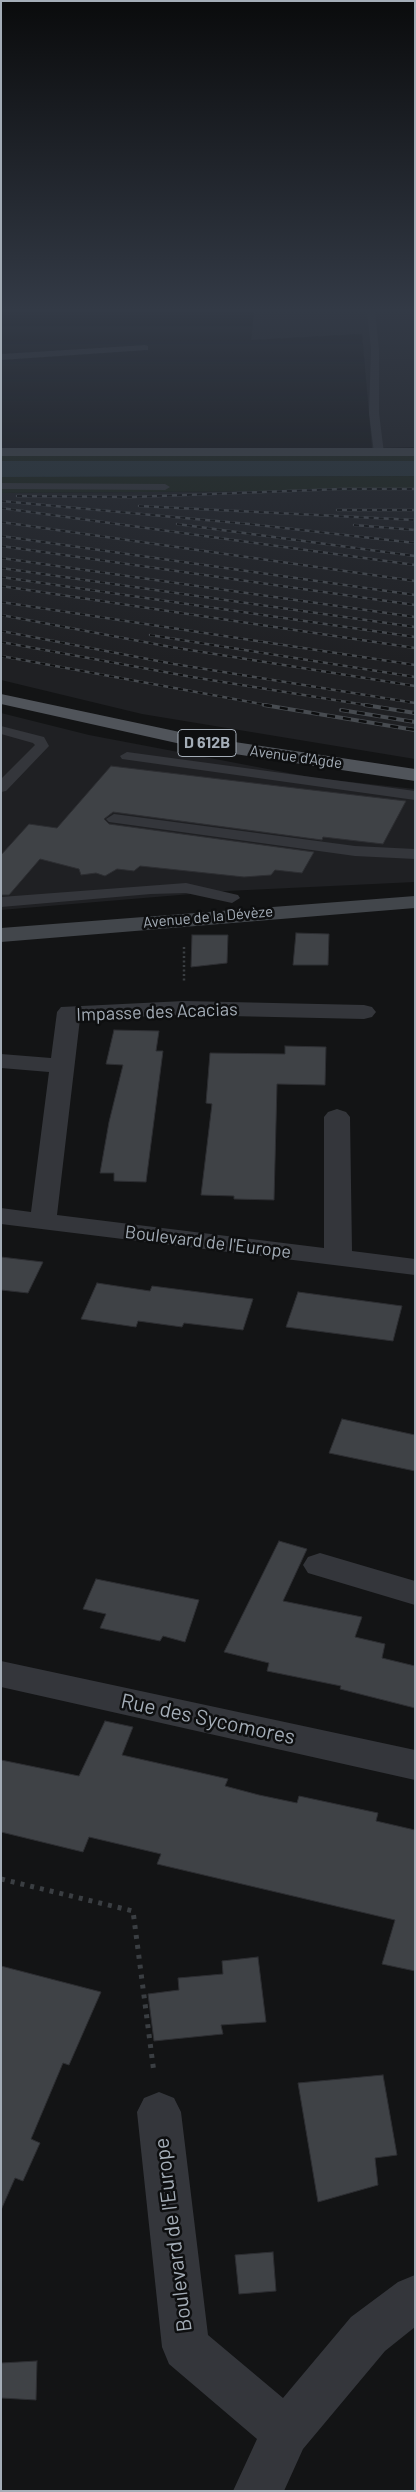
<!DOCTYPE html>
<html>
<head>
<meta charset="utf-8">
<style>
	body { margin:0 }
	#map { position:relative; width:416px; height:2492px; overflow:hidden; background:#131415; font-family:Barlow,sans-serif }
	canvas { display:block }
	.frame { position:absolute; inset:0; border:2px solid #a4adb7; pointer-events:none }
</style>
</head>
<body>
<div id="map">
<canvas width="416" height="2492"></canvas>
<div class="frame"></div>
</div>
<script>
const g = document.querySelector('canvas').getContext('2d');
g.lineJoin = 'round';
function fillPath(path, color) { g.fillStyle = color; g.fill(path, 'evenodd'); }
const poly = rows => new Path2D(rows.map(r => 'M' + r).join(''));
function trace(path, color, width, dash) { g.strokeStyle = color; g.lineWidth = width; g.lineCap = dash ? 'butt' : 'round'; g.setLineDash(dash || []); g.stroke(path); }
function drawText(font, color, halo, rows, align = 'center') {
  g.font = font + ' Barlow,sans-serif'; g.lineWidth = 5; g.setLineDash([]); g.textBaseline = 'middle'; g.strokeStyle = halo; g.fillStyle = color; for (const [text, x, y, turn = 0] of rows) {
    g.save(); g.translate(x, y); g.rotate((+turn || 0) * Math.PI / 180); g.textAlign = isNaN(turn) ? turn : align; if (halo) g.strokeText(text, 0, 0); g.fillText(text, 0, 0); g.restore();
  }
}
fillPath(poly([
	[254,312,415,312,415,447,372,448,362,334,251,340],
	[415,490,415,759,142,714,1,680,1,493],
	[1,713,89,735,315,778,415,789,415,882,227,891,1,910]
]), '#1f2023');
fillPath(poly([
	[1,450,415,452,415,461,1,461],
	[415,476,415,490,1,493,1,477]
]), '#1c241b');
fillPath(poly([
	[1,461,415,461,415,476,1,477]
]), '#29353a');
const building = poly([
	[111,766,295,788,406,801,383,844,323,837,322,840,113,812,104,819,109,824,314,852,302,873,275,870,271,875,244,877,140,866,134,871,117,869,105,876,96,873,81,875,79,869,40,859,9,895,1,895,1,855,29,824,57,828,111,766],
	[296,933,329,934,328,965,293,965,296,933],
	[192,935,228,935,227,963,191,967,192,935],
	[114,1030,159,1031,156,1051,163,1051,146,1182,114,1181,114,1173,100,1173,109,1122,123,1065,106,1064,114,1030],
	[285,1046,326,1047,325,1085,277,1084,274,1200,234,1199,234,1196,201,1195,212,1104,206,1103,210,1053,285,1054,285,1046],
	[1,1257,43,1262,28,1293,1,1290,1,1257],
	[97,1283,150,1291,152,1286,253,1299,243,1330,184,1323,182,1327,138,1321,136,1327,81,1319,97,1283],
	[298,1292,402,1306,393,1341,286,1327,298,1292],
	[342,1419,415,1435,415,1471,329,1453,342,1419],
	[279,1541,307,1549,283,1601,362,1617,355,1637,385,1644,382,1658,415,1666,415,1708,340,1689,341,1686,267,1671,269,1663,224,1652,279,1541],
	[96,1579,199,1600,185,1642,163,1636,160,1641,100,1628,106,1614,83,1609,96,1579],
	[105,1721,133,1727,122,1755,228,1779,225,1786,259,1795,297,1803,299,1796,378,1813,376,1821,415,1830,415,1971,382,1964,395,1920,157,1864,161,1854,89,1837,83,1852,1,1832,1,1760,79,1776,105,1721],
	[258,1957,266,2022,221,2025,223,2034,154,2041,148,1994,179,1990,178,1978,223,1974,222,1961,258,1957],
	[1,1966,101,1992,69,2065,63,2063,31,2139,40,2143,23,2181,15,2178,1,2210,1,1966],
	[383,2075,397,2155,375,2158,378,2185,318,2202,298,2083,383,2075],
	[273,2252,276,2291,239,2294,235,2255,273,2252],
	[37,2361,36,2400,1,2398,1,2363,37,2361]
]);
fillPath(building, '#3f4246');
trace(building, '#2d2e32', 1);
trace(poly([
	[184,947,184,981]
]), '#3a3e42', 2.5, [2, 2.5]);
trace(poly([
	[1,1879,133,1911,154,2073]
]), '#3a3e42', 5, [4, 6]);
fillPath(poly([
	[367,312,375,312,379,349,379,413,384,453,379,456,374,453,369,413,371,349,367,312],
	[145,345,148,346,148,350,1,360,1,354,145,345],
	[1,483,165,484,170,487,165,490,1,489,1,483],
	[1,726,44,737,49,746,6,791,1,792,1,779,35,745,33,743,1,734,1,726],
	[127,752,415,791,415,800,122,759,120,756,127,752],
	[114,814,355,846,415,849,415,859,355,856,109,822,106,819,114,814],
	[186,883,238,895,240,898,232,903,186,893,151,894,1,907,1,897,186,883]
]), '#34363b');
fillPath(poly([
	[184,1001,364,1005,372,1007,376,1012,372,1017,364,1019,184,1015,80,1019,57,1215,324,1248,324,1117,328,1112,337,1109,346,1112,350,1117,352,1251,415,1259,415,1275,1,1224,1,1208,31,1212,49,1072,1,1068,1,1054,51,1058,57,1012,61,1007,184,1001],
	[320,1553,415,1581,415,1605,308,1573,303,1565,308,1557,320,1553],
	[1,1661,415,1750,415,1780,1,1687,1,1661],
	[159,2092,174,2098,181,2112,208,2335,283,2398,351,2317,398,2282,415,2275,415,2327,385,2351,303,2449,284,2491,233,2491,257,2439,169,2364,162,2347,137,2112,144,2098,159,2092]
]), '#34363b');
fillPath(poly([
	[1,448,415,448,415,456,1,456,1,448],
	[415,896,415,908,1,942,1,928,415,896]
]), '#42464b');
fillPath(poly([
	[1,694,208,738,415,769,415,781,208,750,1,704,1,694]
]), '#50545a');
const railFar1 = poly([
	[17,496,132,497,342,489,415,489],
	[1,501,249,524,415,543],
	[139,506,415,520],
	[1,508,415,565],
	[337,510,415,510],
	[1,522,415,581],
	[177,524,415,556],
	[354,525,415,530],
	[1,536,415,595],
	[1,546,415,605],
	[1,558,415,617],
	[1,568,415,627],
	[1,577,415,637],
	[1,586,415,648],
	[1,602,415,665],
	[1,615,171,647,415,686],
	[1,631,174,664,415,703],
	[150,635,415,677],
	[1,642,192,677,372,706],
	[1,656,272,706]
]);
const rail = poly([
	[264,705,415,730],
	[365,705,415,713],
	[341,710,415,722]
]);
trace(railFar1, '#474b50', 2.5);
trace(rail, '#474b50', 4);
trace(railFar1, '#0e0f10', 2, [5]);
trace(rail, '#0e0f10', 2.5, [8]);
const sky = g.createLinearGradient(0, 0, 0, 660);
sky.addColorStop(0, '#0a0b0c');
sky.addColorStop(0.47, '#333a46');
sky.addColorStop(1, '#333a4600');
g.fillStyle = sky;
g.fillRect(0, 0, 416, 660);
drawText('15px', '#a4adb7', '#0e0f10', [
	["Avenue d'Agde",296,757,8],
	["Avenue de la Dévèze",208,917,-5]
]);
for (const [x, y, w] of [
	[207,743,58]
]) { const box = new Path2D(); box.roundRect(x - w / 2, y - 13.5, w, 27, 4); g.fillStyle = '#0e0f10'; g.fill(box); trace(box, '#a4adb7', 1); }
drawText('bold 16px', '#a4adb7', null, [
	["D 612B",207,743]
]);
drawText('18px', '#a4adb7', '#0e0f10', [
	["Impasse des Acacias",157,1012,-2],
	["Boulevard de l'Europe",208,1242,7]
]);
drawText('21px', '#a4adb7', '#0e0f10', [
	["Rue des Sycomores",208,1719,12],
	["Boulevard de l'Europe",173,2235,-97]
]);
</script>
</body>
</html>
